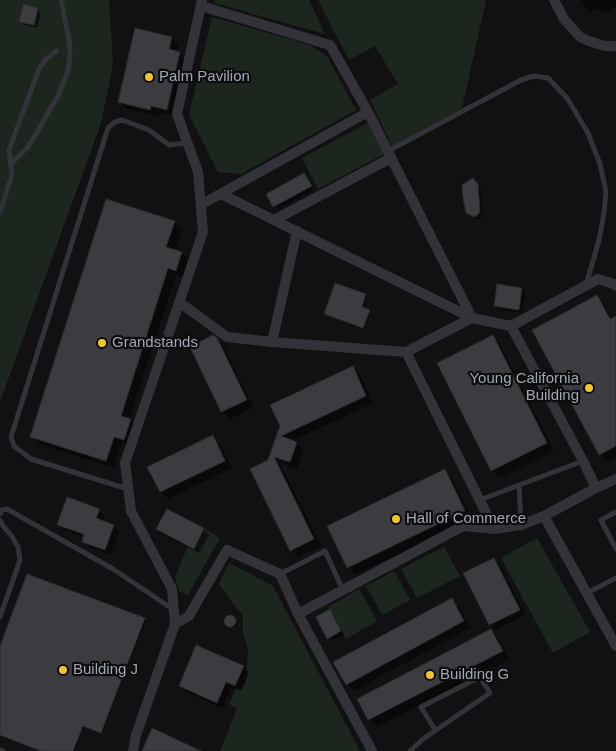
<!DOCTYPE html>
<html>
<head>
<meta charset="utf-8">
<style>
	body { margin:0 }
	canvas { display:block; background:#111113 }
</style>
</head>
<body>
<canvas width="616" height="751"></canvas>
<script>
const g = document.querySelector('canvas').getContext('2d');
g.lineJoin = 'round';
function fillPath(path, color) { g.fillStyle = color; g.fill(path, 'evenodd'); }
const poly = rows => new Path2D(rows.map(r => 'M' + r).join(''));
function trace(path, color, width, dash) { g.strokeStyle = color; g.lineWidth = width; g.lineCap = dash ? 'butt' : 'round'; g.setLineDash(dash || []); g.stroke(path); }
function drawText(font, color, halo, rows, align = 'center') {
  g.font = font + ' Helvetica,sans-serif'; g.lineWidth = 4.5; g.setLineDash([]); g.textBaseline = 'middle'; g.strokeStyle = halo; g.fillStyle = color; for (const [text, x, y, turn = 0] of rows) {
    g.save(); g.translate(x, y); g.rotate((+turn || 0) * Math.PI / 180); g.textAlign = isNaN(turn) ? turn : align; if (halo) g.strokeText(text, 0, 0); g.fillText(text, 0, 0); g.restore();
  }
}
fillPath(poly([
	[0,0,109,0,113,64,101,123,0,402],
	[215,0,309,0,325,34,214,3],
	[318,0,486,0,462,108,392,146,370,100,398,84,375,46,349,60],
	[212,17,310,45,327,56,356,110,241,174,218,172,189,115],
	[368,123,384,154,318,189,302,158],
	[204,528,220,538,188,595,179,591,175,577,188,546,194,549],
	[537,538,590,632,553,653,501,558],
	[444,547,460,576,417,598,401,569],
	[229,563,273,586,360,751,220,751,237,709,229,704,236,688,242,689,246,681,248,649,243,632,243,615,233,604,219,584],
	[394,571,410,600,382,615,366,586],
	[359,589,377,621,346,639,328,607]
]), '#1d251f');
fillPath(poly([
	[581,0,616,0,616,4,615,7,607,12,603,12,598,9,590,13,587,10],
	[38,9,41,13,37,28,24,25,20,21],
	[171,38,179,45,177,52,179,53,186,60,174,116,158,113,157,116,127,109,120,102],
	[304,174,308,178,314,190,278,209,274,206],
	[472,180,481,189,483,215,479,220,471,216,467,212],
	[174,222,181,230,175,251,181,253,189,260,183,278,176,275,129,419,137,427,131,446,122,443,114,468,39,444,32,437],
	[521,289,525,292,522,313,499,310,495,306],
	[366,295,367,296,363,309,370,313,365,329,325,314],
	[597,297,604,304,612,319,616,317,616,457,607,462,600,454],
	[493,337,500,344,554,451,500,478,492,470],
	[216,339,224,347,253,408,230,419,222,412,191,347],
	[352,368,360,375,373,403,292,441,296,443,303,450,297,469,279,462,321,546,298,557,291,550,269,461,282,426],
	[213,437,220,444,232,468,168,499,161,492],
	[445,471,452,478,472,519,355,575,348,567],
	[99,510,105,516,102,522,113,526,119,531,110,555,89,547,83,541,85,537,64,530,59,524],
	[158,529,203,529,209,535,199,553,163,535],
	[494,559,500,565,525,615,495,630,490,624],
	[451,600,459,607,470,628,354,691,347,684],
	[330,611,333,614,344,635,331,641,328,638],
	[231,616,237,621,237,624,235,627,232,627,226,622,226,619,228,617],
	[144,619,146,621,102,733,84,726,75,751,41,751,0,735,0,649],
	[491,630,498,638,509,659,377,727,369,719,359,699],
	[243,667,249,672,241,691,231,687,223,708,186,692,180,686]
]), '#0007');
const building = poly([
	[23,4,38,8,34,25,19,22,23,4],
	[135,28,172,37,169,49,180,52,167,110,151,106,150,110,118,102,135,28],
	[304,173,312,186,273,207,266,194,304,173],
	[473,178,478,184,480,212,475,217,466,213,463,198,462,185,473,178],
	[106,199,175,221,166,247,182,252,176,271,168,268,121,416,131,419,124,440,114,437,106,461,30,437,106,199],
	[335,283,366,294,362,307,370,310,363,328,324,314,335,283],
	[497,284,522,288,519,310,494,306,497,284],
	[597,295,610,319,616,316,616,446,599,455,532,330,597,295],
	[213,335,217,338,247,400,221,412,190,347,213,335],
	[493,335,547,443,491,471,437,363,493,335],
	[353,366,366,396,281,436,297,442,290,462,274,457,314,539,290,551,250,469,268,460,280,426,270,405,353,366],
	[213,435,225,461,160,492,147,467,213,435],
	[445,469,465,511,347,568,327,526,445,469],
	[67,497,100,509,96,518,114,525,105,550,82,542,84,534,57,525,67,497],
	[167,509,204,528,194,549,156,529,167,509],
	[494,558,520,610,489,625,463,573,494,558],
	[27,574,145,618,101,733,83,726,73,751,41,751,0,735,0,646,27,574],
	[452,598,464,621,346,685,333,662,452,598],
	[330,609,341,631,327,639,316,617,330,609],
	'224 621a6 6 0 1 1 12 0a6 6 0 1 1-12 0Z',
	[491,629,503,651,368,720,357,699,491,629],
	[196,645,244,666,235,686,226,682,217,703,179,686,196,645],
	[152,728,201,751,142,751,152,728]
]);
fillPath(building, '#3b3b40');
trace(building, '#2b2b2f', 1);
trace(poly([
	[388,151,521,80,534,76,548,78,567,98,588,133,600,164,606,191,604,213,599,240,586,285],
	[11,164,27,148,33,139,58,96,68,71,70,55,69,40,61,0],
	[0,212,12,175,9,150,39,69,46,59,56,51],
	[128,489,31,459,14,446,11,437,108,128,115,122,122,120,149,130,169,145,187,143],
	[480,500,519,485],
	[616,512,601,520,616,549],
	[0,514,2,510,7,509,113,569,174,610],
	[0,520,3,526,11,535,18,547,20,560,0,617],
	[521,525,519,485,583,461],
	[280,574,325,551,343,590],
	[587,593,616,578],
	[0,750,3,751],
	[410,751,423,739,490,693,480,677,421,707,435,730]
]), '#323238', 5);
trace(poly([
	[554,0,564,19,580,37,589,41,605,46,616,46],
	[201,6,330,45,368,112,472,318,511,326,598,279,614,284,616,286],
	[221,194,472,318],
	[202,204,368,112],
	[274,220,391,158],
	[179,302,227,337,272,342,406,352,472,318],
	[511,326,583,461,596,488],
	[272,342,297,231],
	[406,352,494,529],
	[544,516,596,488,616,479],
	[298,614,463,526,494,529,521,525,544,516,616,646],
	[175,624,189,616,227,550,280,574,298,614,372,751],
	[133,751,136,735,175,624,172,589,131,511,125,463,203,232,198,172,177,114,202,0]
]), '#323238', 10);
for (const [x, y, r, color] of [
	[149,77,5,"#f2c32a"],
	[102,343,5,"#f2c32a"],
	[589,388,5,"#f2c32a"],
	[396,519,5,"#f2c32a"],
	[63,670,5,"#f2c32a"],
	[430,675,5,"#f2c32a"]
]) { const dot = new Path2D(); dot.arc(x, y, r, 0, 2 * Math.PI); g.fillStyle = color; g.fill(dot); trace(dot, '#0c0c0d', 2); }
drawText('15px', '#a2a6b3', '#0c0c0d', [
	["Palm Pavilion",159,77],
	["Grandstands",112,343],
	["Young California",579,379,"right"],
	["Building",579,396,"right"],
	["Hall of Commerce",406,519],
	["Building J",73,670],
	["Building G",440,675]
], 'left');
</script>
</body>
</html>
